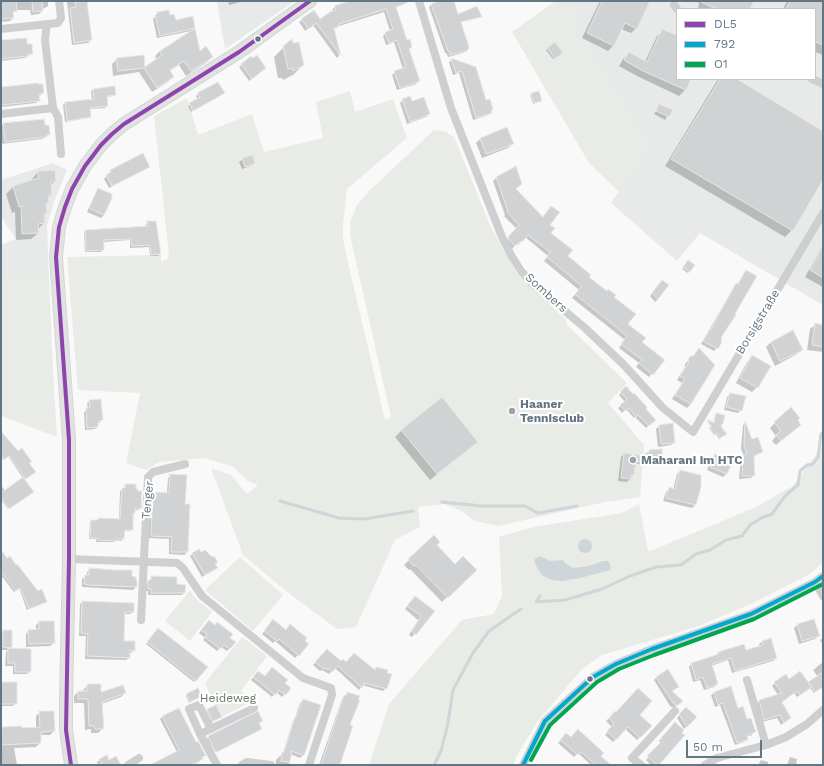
<!DOCTYPE html>
<html>
<head>
<meta charset="utf-8">
<style>
	body { margin:0 }
	#map { position:relative; width:824px; height:766px; overflow:hidden; background:#f9f9f9; font-family:"Work Sans",sans-serif }
	canvas { display:block }
	.frame { position:absolute; inset:0; border:2px solid #657683; pointer-events:none }
	.legend { position:absolute; left:676px; top:8px; width:140px; height:72px; box-sizing:border-box; background:#fff; border:1px solid #c1c8cd; margin:0; padding:5px 7px; list-style:none; font-size:12px; color:#657683 }
	.legend li { display:flex; align-items:center; gap:8px; height:20px }
	.legend b { width:20px; border:1px solid #c1c8cd }
	.scale { position:absolute; left:686px; top:740px; width:76px; height:18px; box-sizing:border-box; border:2px solid #657683; border-top:0; padding-left:5px; font-size:12px; line-height:14px; white-space:nowrap; color:#657683; -webkit-text-stroke:3px #fff; paint-order:stroke }
</style>
</head>
<body>
<div id="map">
<canvas width="824" height="766"></canvas>
<div class="frame"></div>
<ul class="legend">
<li><b style="height:5px;background:#8e44ad"></b>DL5</li>
<li><b style="height:5px;background:#00a9ce"></b>792</li>
<li><b style="height:5px;background:#00a651"></b>O1</li>
</ul>
<div class="scale">50 m</div>
</div>
<script>
const g = document.querySelector('canvas').getContext('2d');
g.lineJoin = 'round';
function fillPath(path, color) { g.fillStyle = color; g.fill(path, 'evenodd'); }
const poly = rows => new Path2D(rows.map(r => 'M' + r).join(''));
function trace(path, color, width, dash) { g.strokeStyle = color; g.lineWidth = width; g.lineCap = dash ? 'butt' : 'round'; g.setLineDash(dash || []); g.stroke(path); }
function drawText(font, color, halo, rows, align = 'center') {
  g.font = font + ' "Work Sans",sans-serif'; g.lineWidth = 4; g.setLineDash([]); g.textBaseline = 'middle'; g.strokeStyle = halo; g.fillStyle = color; for (const [text, x, y, turn = 0] of rows) {
    g.save(); g.translate(x, y); g.rotate((+turn || 0) * Math.PI / 180); g.textAlign = isNaN(turn) ? turn : align; if (halo) g.strokeText(text, 0, 0); g.fillText(text, 0, 0); g.restore();
  }
}
fillPath(poly([
	[217,1,295,1,225,49],
	[571,1,823,1,823,305,700,233,677,261,611,203,649,147,583,42],
	[677,9,815,9,815,79,677,79],
	[53,163,67,170,54,202,47,226,49,278,1,278,1,245,16,239,1,217,1,180]
]), '#e8e9e9');
fillPath(poly([
	[556,1,571,1,583,42,649,147,619,192,589,163,512,32],
	[350,91,355,112,393,99,407,138,347,189,343,224,343,237,346,254,385,420,391,417,350,235,351,219,357,205,369,191,434,130,444,131,454,137,490,225,516,272,566,320,566,324,627,383,608,403,644,445,640,497,605,502,498,526,475,521,460,510,444,504,418,507,420,527,395,540,356,627,337,629,286,591,243,555,211,468,231,475,247,494,258,485,248,481,232,466,204,458,159,462,146,470,126,463,140,393,78,390,67,257,161,255,161,261,167,260,169,254,154,116,187,98,198,135,252,114,264,152,323,138,316,102],
	[1,278,49,278,54,392,57,437,1,416],
	[823,445,823,562,810,574,753,603,699,626,602,655,582,669,537,722,516,757,514,765,369,765,389,704,462,620,494,614,502,596,499,537,533,527,622,513,639,504,648,552,756,507,793,486],
	[240,557,283,595,253,631,205,590],
	[190,590,195,598,212,612,190,641,165,621],
	[242,637,267,656,241,691,253,701,221,717,205,683]
]), '#e8ebe6');
fillPath(poly([
	'578 546a7 7 0 1 1 14 0a7 7 0 1 1-14 0Z',
	[539,556,551,561,563,560,565,563,573,568,589,566,603,561,608,561,611,566,610,570,580,578,562,581,552,580,543,576,538,570,534,560]
]), '#ced6d9');
fillPath(poly([
	[28,1,48,1,48,6,45,8,42,9,42,11,39,14,31,15,30,10,17,10,12,13,13,18,10,21,1,22,1,2],
	[67,1,86,1,91,40,88,43,72,45],
	[228,1,244,1,229,5],
	[350,1,393,1,406,41,411,47,408,50,418,81,416,84,397,90,392,75,395,72,403,69,394,42,386,45,383,36,386,33,390,31,384,12,339,26,333,30,339,56,337,58,313,25,305,31,299,22,302,20,320,20,333,12,332,10,335,7],
	[435,1,447,1,467,50,463,53,448,57,446,53,445,53,429,7,431,5,436,3],
	[600,1,649,1,636,28,631,33,621,29,614,45,608,51,582,38],
	[696,1,753,1,749,9,698,9,699,3],
	[787,1,823,1,823,55,815,52,815,9,783,9],
	[158,13,169,16,175,21,194,28,191,31,157,38,153,19],
	[663,30,677,37,677,79,690,79,685,90,679,96,637,76,619,66,623,59,629,54,645,62,657,36],
	[1,41,26,46,32,53,25,58,1,61],
	[555,43,560,54,553,59,546,50],
	[284,47,303,65,293,75,283,80,282,78,278,78,274,57],
	[160,51,199,52,212,57,207,62,186,76,179,65,169,71,173,77,168,82,152,92,139,72,113,76,112,64,117,59,143,56,144,68,157,60,155,56],
	[452,60,475,68,486,101,492,109,488,115,473,120,459,73,453,75,449,62],
	[242,64,262,71,249,81,239,67],
	[718,79,735,79,823,132,823,178,792,230,785,237,665,166],
	[1,88,43,93,39,96,39,100,36,103,1,107],
	[93,90,115,94,113,96,106,97,107,106,105,108,89,109,89,116,88,118,65,122,63,105,65,103,92,100,91,91],
	[538,92,541,101,533,104,530,95],
	[198,94,221,95,191,112,188,106,198,100,196,96],
	[403,100,411,102,429,114,426,117,407,124,400,103],
	[660,105,671,110,665,120,654,114],
	[43,120,44,127,49,134,46,137,42,139,1,144,1,125],
	[481,138,513,143,508,148,482,158,476,143],
	[243,159,254,163,251,166,242,169,239,162],
	[148,167,146,169,109,188,104,179,111,171],
	[38,172,55,181,51,186,51,195,47,199,48,203,45,205,44,223,38,229,38,233,31,239,16,240,15,212,12,213,6,194,13,187,32,181,32,179],
	[496,178,515,189,542,218,548,210,550,233,567,256,588,277,613,297,626,324,641,342,663,360,649,377,636,367,639,363,619,348,625,340,572,298,579,290,544,261,548,256,525,237,518,245,517,243,512,249,506,241,517,229,504,216,505,215,493,181],
	[99,189,112,195,104,215,101,218,87,212,96,192],
	[148,222,160,254,158,256,150,256,149,247,130,248,130,240,103,242,103,250,101,252,85,252,84,233,86,231,146,227,146,224],
	[823,246,823,287,805,277],
	[686,263,694,266,688,273,682,269],
	[744,274,722,336,721,342,714,351,701,344,734,287,737,285],
	[659,284,658,299,655,302,650,296],
	[815,325,823,326,823,352,807,350,810,329],
	[771,342,802,349,797,354,775,366,766,347],
	[699,350,691,404,687,408,672,399,682,383,677,380,685,367,685,364],
	[752,357,757,387,752,392,736,383,747,362],
	[626,388,654,420,646,428,635,417,634,418,626,409,622,413,618,408,625,402,619,395],
	[730,394,741,410,738,413,724,410,727,397],
	[90,401,102,420,99,423,97,423,97,426,95,429,85,430,84,412,88,409,87,403],
	[716,414,725,435,719,439,716,434,714,435,709,428,711,426,707,421,713,423],
	[797,420,800,425,776,445,772,441,776,436,770,428,775,423],
	[746,423,751,440,762,451,753,457,754,475,751,478,739,479,741,459,744,456,741,449,743,425],
	[659,426,674,442,671,445,658,447,656,429],
	[402,430,477,442,430,480,395,437],
	[1,438,28,463,33,473,24,480,31,493,8,509,1,499,1,485,5,491,23,478,8,456,4,460,1,456],
	[650,451,662,459,659,462,635,464,633,475,630,479,627,482,618,481,621,457,624,454,642,456],
	[715,455,726,474,723,477,707,470,712,458],
	[680,471,700,487,695,505,692,508,663,501,666,492,669,489,673,490,677,474],
	[171,475,184,505,187,552,184,555,169,554,169,539,148,538,150,496,153,493,167,493,168,478],
	[126,485,135,490,140,508,138,510,134,510,132,529,130,531,124,531,123,539,121,541,116,540,114,542,96,542,96,539,89,539,90,522,91,521,97,521,98,519,119,520,120,491,124,489],
	[434,536,435,545,455,565,475,570,442,602,410,569,409,570,404,565],
	[198,550,201,554,211,558,217,568,202,577,190,556],
	[1,552,45,602,44,603,27,610,19,588,14,592,1,575],
	[90,569,131,577,136,587,133,590,82,587,82,579,87,576,87,572],
	[152,577,176,585,184,593,182,595,148,595,148,591,146,591,146,584],
	[412,600,433,611,412,637,409,635,418,620,405,609],
	[83,602,133,612,130,614,124,614,123,642,134,650,131,653,129,652,129,658,126,660,85,659,86,636,79,636,80,604],
	[39,622,54,643,50,646,26,647,26,634,29,631,36,631,36,625],
	[271,623,298,655,295,658,275,641,273,643,262,634],
	[206,624,234,643,227,651,221,647,217,651,203,640,205,638,199,633],
	[797,625,818,636,815,639,799,644,794,628],
	[158,629,206,667,194,682,146,644],
	[4,631,11,647,9,649,30,671,27,674,13,674,13,666,5,666,6,652,8,650,1,650,1,634],
	[823,638,823,645,820,640],
	[770,639,776,658,773,661,732,673,728,660,711,666,717,684,714,687,704,690,700,680,693,682,689,667,691,664,715,656,718,653,743,645,745,652,760,647,759,644,762,642],
	[327,651,341,662,374,671,376,668,386,673,386,688,383,691,362,685,359,690,335,668,329,674,322,670,320,671,313,665],
	[823,662,823,687,814,693,810,688,797,697,794,693,781,702,787,721,781,725,777,718,762,722,756,704,759,701,778,695,772,686,775,683,789,680,808,684,818,677,813,670],
	[255,675,283,683,290,688,282,697,276,692,272,697,251,680],
	[657,677,678,687,671,692,681,701,674,708,670,706,654,680],
	[1,683,16,703,13,706,1,706],
	[88,685,100,694,125,693,121,697,101,704,103,728,98,733,91,733,91,729,85,730,84,703,74,703,74,696,78,692,83,692,83,690],
	[730,688,737,709,754,732,752,735,746,737,747,739,744,742,735,745,720,705,715,707,711,695,714,693],
	[348,693,348,726,339,765,319,765,342,699],
	[187,695,201,696,189,703,186,696],
	[303,700,303,755,300,758,290,754,289,765,276,765,276,760,283,753,293,721,295,718,300,703],
	[208,710,219,718,212,722,207,711],
	[683,711,695,717,684,729,677,718],
	[40,712,54,731,50,735,40,735,40,743,36,747,14,748,17,765,1,765,1,728,21,727,21,729,36,728,36,716],
	[615,712,638,715,650,726,637,740,625,729,613,742,605,735,612,727,606,721],
	[258,713,260,730,215,752,207,739,208,737],
	[163,716,195,743,204,756,199,762,193,765,151,765,177,752,160,719],
	[675,723,657,765,651,765,646,760,661,743,659,741],
	[564,737,600,756,609,765,591,765,578,753,574,757,558,743],
	[790,757,797,759,796,765,787,765],
	[100,760,108,761,120,765,98,765,97,762],
	[761,760,768,762,768,765,758,765]
]), '#0003');
trace(poly([
	[280,501,339,518,364,519,413,511],
	[442,502,482,506,525,506,538,513,577,506],
	[536,602,565,600,602,589,630,576,656,567,681,565,696,554,710,550,726,540,742,536,750,525,761,518,772,514,785,496,798,485,800,471,807,465,813,464,818,457,821,434,823,432],
	[536,602,540,596],
	[434,765,441,751,448,723,453,690,473,653,489,631,521,609]
]), '#ced6d9', 3);
const building = poly([
	[1,1,16,1,17,11,13,12,14,18,1,19,1,1],
	[32,1,42,1,43,11,33,12,32,1],
	[87,1,92,40,74,43,70,8,76,7,75,2,87,1],
	[350,1,407,1,407,3,396,7,407,40,410,39,412,47,409,49,420,81,400,88,394,71,406,67,397,40,389,43,385,32,393,29,386,9,339,24,340,26,334,28,341,56,316,23,309,29,301,19,314,10,320,19,330,12,336,10,334,6,350,1],
	[439,1,454,1,458,14,477,6,482,17,461,22,469,47,467,51,450,55,449,51,448,51,431,4,439,1],
	[602,1,650,1,637,29,625,23,614,46,587,33,602,1],
	[699,1,754,1,750,9,716,9,699,1],
	[790,1,823,1,823,45,815,42,815,9,786,9,790,1],
	[169,10,170,15,174,14,176,20,193,16,195,28,160,36,155,15,157,14,157,12,169,10],
	[195,28,200,51,206,46,213,57,191,71,184,61,170,70,174,77,157,88,144,68,118,71,116,58,144,55,145,67,162,55,160,51,195,28],
	[662,29,677,35,677,79,691,79,686,90,643,71,624,60,629,52,647,62,662,29],
	[27,38,27,44,32,44,33,54,28,54,29,56,1,59,1,40,27,38],
	[292,39,293,43,299,42,304,65,293,71,292,68,288,69,283,46,292,39],
	[555,42,563,53,555,59,547,48,555,42],
	[257,55,266,68,252,79,241,64,251,56,253,58,257,55],
	[451,58,476,67,486,100,490,99,493,109,491,110,492,113,476,118,462,71,456,73,451,58],
	[720,79,737,79,823,131,823,180,793,231,671,159,720,79],
	[218,82,225,93,193,111,189,103,200,97,197,93,218,82],
	[38,83,38,84,43,84,44,93,39,94,40,101,1,105,1,87,38,83],
	[115,86,116,95,107,96,108,106,90,108,91,117,67,121,65,102,94,99,93,89,115,86],
	[539,91,542,101,534,103,531,93,539,91],
	[410,96,412,101,424,97,430,114,410,122,402,99,410,96],
	[659,104,673,110,669,117,656,111,659,104],
	[44,119,45,125,49,125,50,135,46,135,46,137,5,142,3,123,44,119],
	[507,127,514,144,486,154,480,138,507,127],
	[143,153,150,167,112,186,106,175,111,172,110,170,143,153],
	[253,155,255,164,245,167,242,158,253,155],
	[516,166,522,184,516,189,543,217,551,206,560,212,550,225,555,228,551,233,573,250,568,256,591,275,589,277,607,291,608,289,616,295,614,297,636,314,628,324,646,338,642,342,665,360,653,375,639,363,642,360,621,344,627,336,575,294,582,286,547,257,550,252,528,235,522,242,521,241,515,246,510,241,508,237,519,225,507,212,508,211,496,177,516,166],
	[55,170,56,182,51,182,52,196,48,196,49,203,46,203,47,214,44,214,45,223,38,224,39,233,22,234,21,206,19,207,13,186,38,178,38,171,55,170],
	[98,188,112,194,112,198,104,215,89,208,98,188],
	[147,221,156,221,161,254,151,255,150,245,132,246,131,239,104,240,104,250,86,251,85,230,148,226,147,221],
	[823,248,823,278,810,270,823,248],
	[688,260,695,265,690,272,683,267,688,260],
	[746,270,757,276,735,314,736,315,722,336,721,341,722,342,718,349,703,341,710,329,711,329,736,283,738,284,746,270],
	[662,280,669,285,658,299,652,293,662,280],
	[815,323,823,325,823,347,812,345,815,323],
	[793,330,803,350,780,361,771,342,793,330],
	[699,348,715,365,691,404,675,395,685,379,680,376,689,362,688,360,690,356,693,356,699,348],
	[752,355,771,366,758,388,740,378,752,355],
	[626,386,633,394,634,393,647,407,646,409,656,420,649,426,638,415,636,417,629,408,625,411,620,405,627,399,620,392,626,386],
	[730,393,746,396,742,411,726,407,730,393],
	[442,397,478,442,437,474,401,430,442,397],
	[101,399,103,420,98,421,98,427,87,428,86,408,90,408,89,400,101,399],
	[791,407,800,418,798,420,801,425,781,441,776,435,781,431,774,422,791,407],
	[716,413,725,415,723,424,721,425,722,428,727,434,720,438,717,433,715,435,712,431,710,426,712,425,707,419,714,423,716,413],
	[745,421,752,439,758,437,763,452,754,456,755,476,742,476,743,455,747,454,744,446,745,421],
	[673,423,675,443,661,444,659,425,673,423],
	[1,431,18,451,22,448,32,462,29,463,36,472,26,479,9,456,5,459,1,454,1,431],
	[662,449,663,460,636,462,634,475,631,475,631,479,621,478,624,453,645,456,645,453,649,452,649,450,662,449],
	[715,454,733,461,727,474,710,467,715,454],
	[680,470,701,475,701,487,696,505,666,498,669,487,675,489,680,470],
	[170,474,187,475,185,504,190,504,188,552,171,552,172,537,151,536,153,492,169,493,170,474],
	[23,477,34,492,9,509,1,496,1,493,23,477],
	[125,484,136,484,136,489,138,489,138,491,142,491,141,509,135,508,135,513,133,513,133,530,125,530,124,539,117,539,117,541,97,540,97,538,90,538,91,520,98,520,98,518,120,519,122,488,125,488,125,484],
	[434,535,440,542,437,545,455,564,463,556,477,570,448,598,416,565,414,566,408,559,434,535],
	[199,549,201,552,205,550,212,557,214,556,218,562,215,564,218,568,205,575,192,553,199,549],
	[1,550,7,558,10,556,16,565,17,564,38,591,42,589,47,602,29,609,20,588,16,591,1,572,1,550],
	[89,568,115,570,132,570,132,576,136,577,136,580,137,580,137,587,89,585,84,584,85,575,89,575,89,568],
	[151,576,177,577,177,584,186,585,185,593,151,593,151,589,148,589,148,580,151,580,151,576],
	[415,596,435,611,416,635,412,631,421,616,407,606,415,596],
	[82,601,134,603,134,612,125,612,124,641,135,641,135,651,130,650,130,658,87,656,88,634,81,633,82,601],
	[273,619,286,630,290,624,307,638,305,641,309,644,299,656,279,639,277,641,264,631,273,619],
	[814,619,820,636,802,641,797,624,814,619],
	[209,620,215,625,217,622,233,634,230,638,236,642,230,649,224,645,220,649,205,637,207,634,201,630,209,620],
	[39,621,54,621,55,643,29,644,28,630,39,629,39,621],
	[158,628,208,667,196,681,147,642,158,628],
	[3,630,12,630,12,648,3,647,3,630],
	[771,638,777,658,735,671,731,658,712,664,718,684,707,688,703,677,696,680,691,663,719,654,718,652,744,644,746,650,763,645,762,641,771,638],
	[8,648,31,649,31,672,15,672,15,663,8,663,8,648],
	[327,649,341,661,343,659,346,662,354,653,375,670,376,667,388,670,387,673,392,674,387,689,364,683,362,688,338,666,332,672,329,669,328,670,325,668,324,669,315,662,327,649],
	[272,667,288,680,285,683,291,688,286,695,279,690,275,695,253,677,258,671,265,676,272,667],
	[668,669,679,687,672,691,683,701,677,706,673,703,656,677,668,669],
	[800,671,812,687,800,695,797,691,782,702,791,718,784,723,780,715,764,720,759,700,782,693,774,682,786,674,789,679,800,671],
	[823,672,823,687,815,692,808,682,823,672],
	[1,682,17,682,17,704,1,704,1,682],
	[87,684,101,684,101,692,123,685,126,693,102,702,104,729,95,729,94,726,89,726,88,699,78,699,78,691,87,691,87,684],
	[731,686,738,708,743,706,747,719,751,718,756,732,747,735,748,740,737,743,723,703,718,705,714,692,731,686],
	[198,688,202,696,190,702,186,694,198,688],
	[638,688,652,701,640,715,652,726,640,738,628,727,616,740,607,731,614,724,609,718,615,711,616,712,638,688],
	[347,692,360,696,358,700,360,700,350,725,353,726,340,765,321,765,344,695,346,696,347,692],
	[303,699,321,705,304,756,292,751,290,762,281,761,282,752,284,752,295,717,296,718,303,699],
	[216,705,222,717,213,721,207,709,216,705],
	[686,707,697,717,687,727,679,714,686,707],
	[179,708,196,742,198,741,206,756,202,757,203,759,191,765,150,765,179,750,162,716,179,708],
	[39,711,54,711,55,731,41,732,41,743,1,745,2,727,22,726,22,728,40,727,39,711],
	[258,711,263,721,259,723,262,729,217,752,215,751,208,736,258,711],
	[675,722,684,730,682,733,685,735,659,765,657,765,647,756,663,740,661,738,675,722],
	[578,729,604,753,601,756,611,765,596,765,581,752,578,755,560,740,566,733,571,737,578,729],
	[107,755,109,760,116,756,121,765,98,765,102,763,99,759,107,755]
]);
fillPath(building, '#d0d2d3');
trace(building, '#e8e8e8', 1);
const secondary = poly([
	[71,765,66,730,66,699,69,559,69,440,56,257,59,227,65,207,72,189,85,166,101,145,112,134,124,124,239,52,310,1]
]);
trace(secondary, '#d5d6d7', 14);
trace(poly([
	[419,1,451,108,502,237,511,255,521,271,534,285,585,328,624,365,663,408,693,432,823,213],
	[674,5,677,9],
	[47,24,45,40,53,108,58,117,61,154],
	[1,29,58,23,61,18,59,1],
	[812,79,823,84],
	[1,114,53,108],
	[69,559,177,563,183,568,202,596,303,678,331,688,332,695,309,765],
	[815,582,823,596],
	[141,620,148,477,153,472,185,464],
	[747,680,766,745],
	[200,734,189,709,199,705,211,729],
	[128,765,139,758],
	[217,765,200,734,254,708],
	[242,765,247,762,271,765],
	[523,765,545,721,593,677,616,664,652,649,751,614,815,582,823,576],
	[641,765,632,758,675,711],
	[705,765,717,758,766,745,786,737,807,724,823,710]
]), '#cecfd0', 8);
trace(secondary, '#e1e2e2', 12);
trace(poly([
	[71,765,66,730,69,559,69,440,56,257,59,227,65,207,72,189,85,166,101,145,112,134,124,124,239,52,310,1]
]), '#8e44ad', 4);
trace(poly([
	[523,765,545,721,593,677,616,664,652,649,751,614,815,582,823,576]
]), '#00a9ce', 4);
trace(poly([
	[531,760,550,725,597,682,619,669,654,655,754,619,823,584]
]), '#00a651', 4);
for (const [x, y, r, color] of [
	[258,39,3.5,"#657683"],
	[512,411,4,"#99a4ac"],
	[633,460,4,"#99a4ac"],
	[590,679,3.5,"#657683"]
]) { const dot = new Path2D(); dot.arc(x, y, r, 0, 2 * Math.PI); g.fillStyle = color; g.fill(dot); trace(dot, '#fff', 1.5); }
drawText('12px', '#657683', '#fff', [
	["Sombers",546,293,42],
	["Borsigstraße",758,322,-59],
	["Tenger",148,500,-85]
]);
drawText('bold 12px', '#657683', '#fff', [
	["Haaner",520,404],
	["Tennisclub",520,418],
	["Maharani im HTC",641,460]
], 'left');
drawText('12px', '#687a64', '#fff', [
	["Heideweg",228,698]
]);
</script>
</body>
</html>
